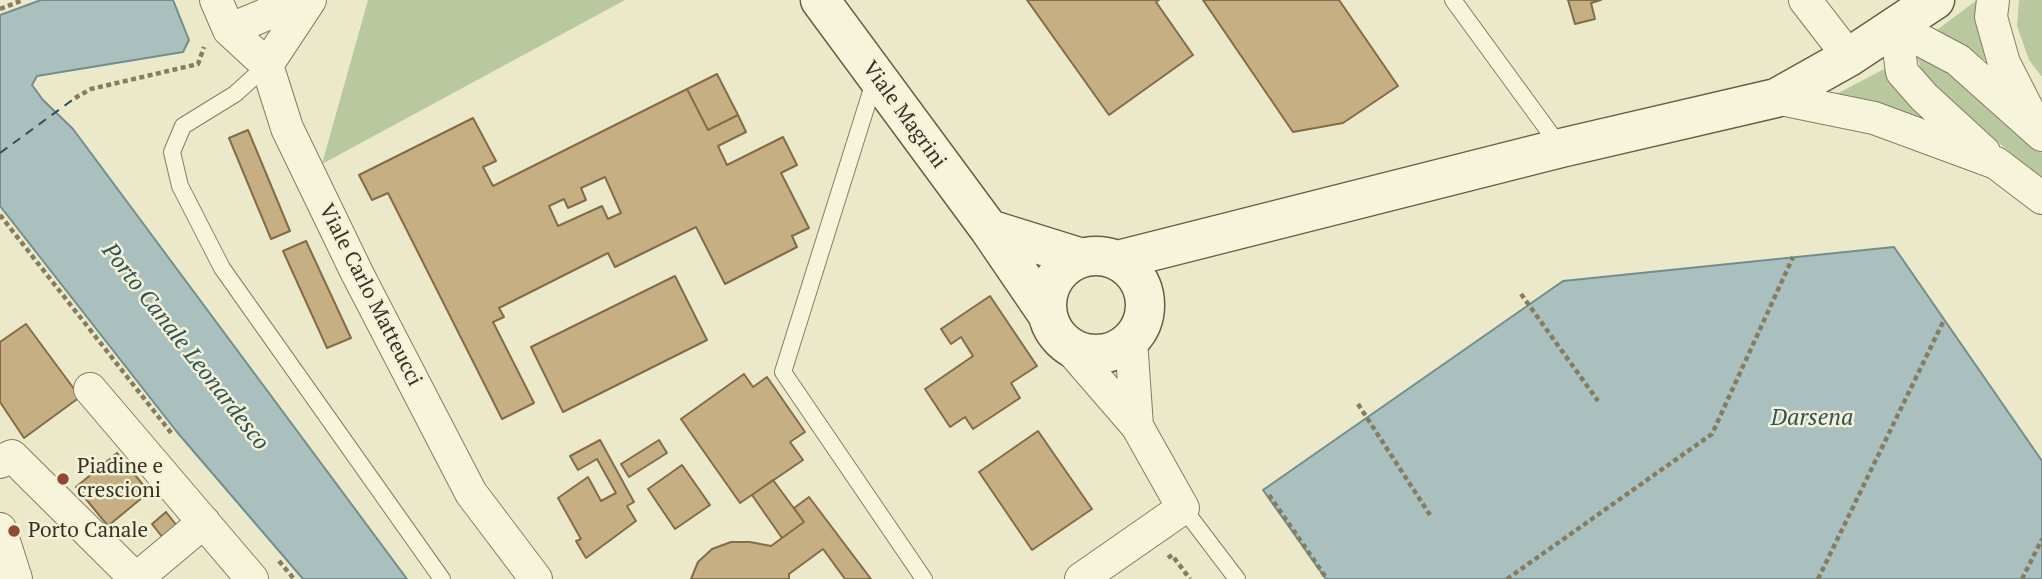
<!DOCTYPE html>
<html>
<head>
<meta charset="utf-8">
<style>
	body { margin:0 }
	canvas { display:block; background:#ebe9ca }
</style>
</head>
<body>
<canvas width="2042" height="579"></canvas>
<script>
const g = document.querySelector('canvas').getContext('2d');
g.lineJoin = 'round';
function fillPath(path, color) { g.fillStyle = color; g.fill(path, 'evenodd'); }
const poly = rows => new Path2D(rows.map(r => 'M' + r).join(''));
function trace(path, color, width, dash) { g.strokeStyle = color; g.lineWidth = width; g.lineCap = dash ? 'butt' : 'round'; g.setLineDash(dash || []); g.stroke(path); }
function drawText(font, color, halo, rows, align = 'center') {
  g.font = font + ' "PT Serif",serif'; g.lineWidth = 5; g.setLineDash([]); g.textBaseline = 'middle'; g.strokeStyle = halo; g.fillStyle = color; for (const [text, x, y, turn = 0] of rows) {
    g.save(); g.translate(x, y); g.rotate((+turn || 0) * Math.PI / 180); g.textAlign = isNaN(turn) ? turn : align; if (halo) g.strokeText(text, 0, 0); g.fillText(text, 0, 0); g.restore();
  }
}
fillPath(poly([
	[368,0,625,0,322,164],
	[1977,0,1981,0,1991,64,1937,30],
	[2019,0,2042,0,2042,77,2029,60,2017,26],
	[1917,56,1928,56,1983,97,2042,153,2042,180,2004,147,1926,85],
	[1886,68,1902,97,1961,142,1829,98]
]), '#b9c89e');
const water = poly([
	[41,0,173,0,189,40,183,52,37,76,32,85,43,100,73,129,407,579,303,579,177,432,0,206,0,15,41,0],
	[1894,247,2042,461,2042,579,1326,579,1263,490,1563,281,1894,247]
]);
fillPath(water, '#aac0bf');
trace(water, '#718e8d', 2);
trace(poly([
	[0,153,75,98]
]), '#325056', 2, [9, 7]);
const building = poly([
	[1027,0,1159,0,1156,2,1193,55,1109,115,1027,0],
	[1203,0,1339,0,1398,86,1343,123,1293,132,1203,0],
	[1568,0,1601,0,1591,3,1595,19,1575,24,1568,0],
	[717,74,738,115,708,130,687,89,717,74],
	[687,89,708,130,738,115,746,132,718,146,727,165,783,137,797,165,781,173,809,228,792,236,797,247,725,284,696,227,615,267,608,253,499,308,504,317,493,322,534,403,502,419,388,193,372,200,359,175,473,118,496,161,483,167,493,186,687,89],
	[605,177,621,213,608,219,602,206,558,226,549,206,564,199,568,208,586,200,581,188,605,177],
	[248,130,290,231,271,239,229,138,248,130],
	[306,241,351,338,327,348,283,251,306,241],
	[675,276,707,340,563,412,531,347,675,276],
	[990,296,1037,366,1011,383,1020,398,973,429,965,417,950,427,925,389,973,356,961,337,951,344,941,329,990,296],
	[26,324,80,397,24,438,0,402,0,342,26,324],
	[744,374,753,387,767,377,805,432,790,442,803,460,740,503,681,419,744,374],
	[1038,431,1092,509,1032,550,979,472,1038,431],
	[600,440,634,502,627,506,636,521,586,558,576,541,581,539,558,498,588,477,601,501,616,493,597,459,578,470,570,456,600,440],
	[659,440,667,453,629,477,621,464,659,440],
	[117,453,149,492,108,526,76,487,117,453],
	[682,465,710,505,675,529,648,489,682,465],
	[773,480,804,522,782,538,752,495,773,480],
	[809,497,871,579,845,579,823,549,789,574,789,579,691,579,698,562,712,549,731,542,750,542,771,546,804,522,794,508,809,497],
	[166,512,177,526,163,538,152,524,166,512]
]);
fillPath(building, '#c5af83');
trace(building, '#836d48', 2);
const lane = poly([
	[1453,0,1561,148],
	[267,65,235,94,183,126,172,152,180,186,222,268,442,579],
	[875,79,783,372,924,579],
	[1183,508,1237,579]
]);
const street = poly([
	[216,0,229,30,267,65,287,128,357,273,471,493,536,579],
	[1805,0,1849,57],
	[1993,0,1991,17,2004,63,2030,114],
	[1896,27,1958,60,2042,135],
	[1896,27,1902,72,1924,97,1984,152],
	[229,30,300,0],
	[267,65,310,0],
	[1776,98,1874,118,1996,163,2042,198],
	[1131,340,1137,426],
	[1066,344,1137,426,1183,508,1081,579],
	[90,389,252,579],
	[0,462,12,456,136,579],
	[0,529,16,579],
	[136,579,204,522]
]);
const secondary = poly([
	[820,0,989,229,1047,314],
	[989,229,1082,258],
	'1047 305a49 49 0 1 1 98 0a49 49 0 1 1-98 0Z',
	[1118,260,1561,148,1776,98,1849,57,1935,0]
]);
trace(lane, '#867d60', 18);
trace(street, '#867d60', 34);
trace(secondary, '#685e43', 41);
trace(poly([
	[0,9,23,0],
	[75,98,91,89,198,64,204,47],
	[0,215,172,434],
	[1521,294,1598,401],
	[1358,404,1430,515],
	[1269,495,1327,579],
	[1168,558,1172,555,1190,579],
	[279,561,294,579],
	[1507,579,1712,434,1793,257],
	[1818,579,1944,320],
	[2022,579,2042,539]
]), '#867d60', 4.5, [5, 3.5]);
trace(lane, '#f6f5dc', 16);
trace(street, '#f6f5dc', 32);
trace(secondary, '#f6f5dc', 38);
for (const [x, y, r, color] of [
	[63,479,7,"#8f4a35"],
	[14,531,7,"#8f4a35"]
]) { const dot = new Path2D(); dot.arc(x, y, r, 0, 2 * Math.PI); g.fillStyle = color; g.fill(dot); trace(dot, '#f3f2d9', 2.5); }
drawText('21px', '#383222', '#f3f2d9', [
	["Viale Magrini",904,115,54],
	["Viale Carlo Matteucci",370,295,63]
]);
drawText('21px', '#383222', '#f3f2d9', [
	["Piadine e",77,467],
	["crescioni",77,491],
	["Porto Canale",28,531]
], 'left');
drawText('italic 23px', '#325056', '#f3f2d9', [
	["Porto Canale Leonardesco",185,347,52],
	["Darsena",1812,418]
]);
</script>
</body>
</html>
